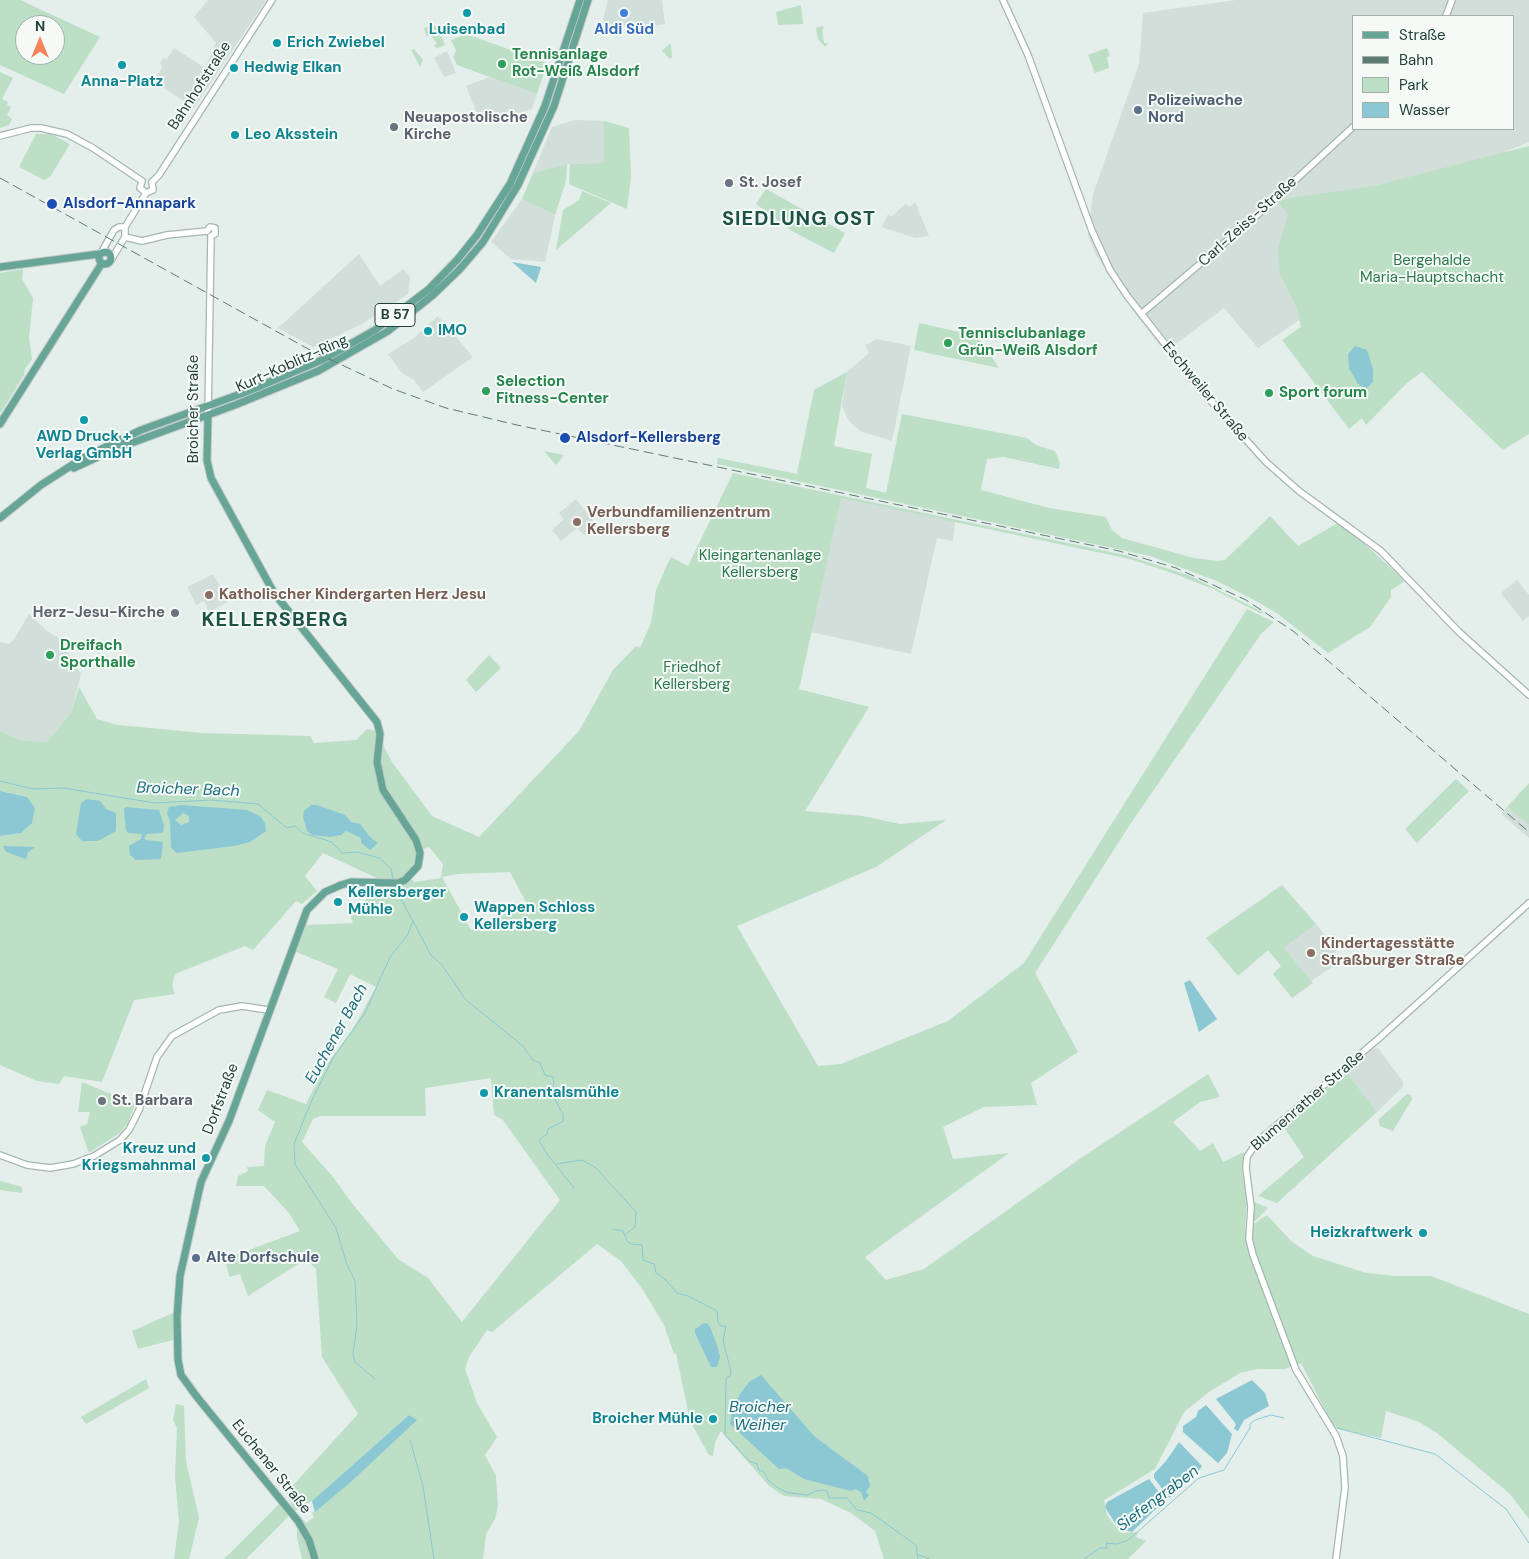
<!DOCTYPE html>
<html>
<head>
<meta charset="utf-8">
<style>
	body { margin:0 }
	#map { position:relative; width:1529px; height:1559px; overflow:hidden; background:#e4eeea; font-family:"DM Sans",sans-serif }
	canvas { display:block }
	.legend { position:absolute; left:1352px; top:15px; width:162px; height:115px; box-sizing:border-box; background:#f5faf7; border:1px solid #a1b0ab; margin:0; padding:6px 9px; list-style:none; font-size:15px; color:#224039 }
	.legend li { display:flex; align-items:center; gap:10px; height:25px }
	.legend b { width:25px; border:1px solid #a1b0ab }
	.north { position:absolute; left:15px; top:15px; width:50px; height:50px; box-sizing:border-box; background:#f5faf7; border:1px solid #a1b0ab; border-radius:50%; rotate:0deg; font-size:14px; font-weight:700; line-height:20px; text-align:center; color:#224039 }
	.north::after { content:''; display:block; margin:auto; width:18px; height:22px; background:#f6825a; clip-path:polygon(50% 0,100% 100%,50% 72%,0 100%) }
</style>
</head>
<body>
<div id="map">
<canvas width="1529" height="1559"></canvas>
<ul class="legend">
<li><b style="height:6px;background:#67a596"></b>Straße</li>
<li><b style="height:6px;background:#5d7c74"></b>Bahn</li>
<li><b style="height:14px;background:#bcdfc6"></b>Park</li>
<li><b style="height:14px;background:#8bc8d4"></b>Wasser</li>
</ul>
<div class="north">N</div>
</div>
<script>
const g = document.querySelector('canvas').getContext('2d');
g.lineJoin = 'round';
function fillPath(path, color) { g.fillStyle = color; g.fill(path, 'evenodd'); }
const poly = rows => new Path2D(rows.map(r => 'M' + r).join(''));
function trace(path, color, width, dash) { g.strokeStyle = color; g.lineWidth = width; g.lineCap = dash ? 'butt' : 'round'; g.setLineDash(dash || []); g.stroke(path); }
function drawText(font, color, halo, rows, align = 'center') {
  g.font = font + ' "DM Sans",sans-serif'; g.lineWidth = 4; g.setLineDash([]); g.textBaseline = 'middle'; g.strokeStyle = halo; g.fillStyle = color; for (const [text, x, y, turn = 0] of rows) {
    g.save(); g.translate(x, y); g.rotate((+turn || 0) * Math.PI / 180); g.textAlign = isNaN(turn) ? turn : align; if (halo) g.strokeText(text, 0, 0); g.fillText(text, 0, 0); g.restore();
  }
}
fillPath(poly([
	[208,0,266,0,194,108,153,81,162,68,160,63,163,58,167,59,174,48,205,68,216,43,194,17],
	[608,0,662,0,665,24,641,28,602,24],
	[1236,0,1529,0,1529,142,1495,156,1308,314,1258,348,1224,308,1165,352,1136,315,1096,255,1088,235,1093,194,1139,64,1143,13],
	[1353,16,1513,16,1513,129,1353,129],
	[447,51,456,73,444,77,434,58],
	[490,77,537,94,532,109,503,117,479,119,466,86],
	[575,120,604,121,604,163,567,164,533,173,552,127],
	[522,199,555,215,545,262,511,259,491,242],
	[915,202,929,236,915,238,882,227,888,214,891,217,905,204,910,207],
	[359,254,380,286,403,269,410,277,408,294,362,324,313,347,278,328],
	[438,316,473,357,423,392,414,380,402,373,388,354,414,338],
	[877,339,911,346,892,441,860,431,849,421,842,406,847,372,869,353,865,345],
	[841,497,955,522,953,541,937,538,911,654,811,632],
	[576,499,597,526,584,535,577,528,561,541,552,530,564,519,559,513],
	[213,574,229,601,209,612,204,601,196,605,187,587],
	[1517,580,1529,595,1529,616,1523,621,1501,593],
	[29,614,47,631,59,638,81,674,71,713,47,742,20,740,0,731,0,642,9,644,14,639],
	[1507,807,1529,825,1529,838,1501,814],
	[1316,924,1337,950,1331,955,1338,963,1311,981,1284,948],
	[1378,1048,1403,1082,1403,1087,1377,1112,1346,1072,1373,1049]
]), '#d2ded9');
fillPath(poly([
	[0,0,20,0,100,37,64,94,0,65],
	[25,25,55,25,55,55,25,55],
	[801,5,803,24,778,25,776,12],
	[430,25,437,26,445,45,437,48,434,46,437,43,430,35,427,37,424,28],
	[822,26,825,28,822,29,824,43,828,43,825,47,818,39,816,28],
	[466,34,547,63,537,94,457,65,453,57,456,50,451,40],
	[669,44,671,45,672,57,670,59,662,51],
	[1107,48,1110,56,1107,57,1109,68,1095,73,1088,55],
	[414,49,423,60,420,67,411,50],
	[0,72,13,78,2,99,8,102,7,105,11,107,7,115,12,119,9,125,0,128],
	[604,121,629,128,631,176,627,209,569,184,570,164,604,163],
	[36,134,51,134,70,144,50,177,44,180,19,167],
	[1529,146,1529,434,1503,450,1422,372,1407,383,1366,425,1362,418,1349,429,1282,340,1301,327,1297,308,1279,271,1278,249,1288,214,1277,200,1374,186],
	[567,164,566,181,555,215,522,199,533,173],
	[766,189,845,233,834,253,792,231,756,204],
	[582,191,611,203,556,250,563,210,579,200],
	[23,269,22,279,33,298,29,338,32,359,25,369,24,375,0,414,0,273],
	[919,323,977,336,999,368,914,350],
	[847,372,834,446,872,454,866,488,886,493,902,414,1027,438,1036,445,1055,451,1060,463,1059,469,1004,457,987,459,981,490,1049,508,1106,517,1112,530,1122,538,1194,558,1218,561,1225,560,1270,516,1298,546,1338,523,1356,536,1405,581,1391,590,1391,597,1370,627,1328,653,1278,614,1258,602,1217,581,1150,556,717,464,718,458,797,474,814,390],
	[544,451,564,455,556,465],
	[733,473,1125,555,1188,575,1263,612,1262,614,1213,589,1172,573,1130,559,841,498,799,689,869,707,805,811,863,816,900,824,946,820,876,867,737,926,818,1066,841,1064,948,1021,1024,963,1247,609,1274,622,1261,634,1131,823,1035,973,1078,1052,1031,1083,1037,1105,984,1107,943,1127,953,1159,1009,1153,865,1257,886,1280,924,1269,1081,1158,1208,1074,1220,1097,1200,1102,1173,1122,1200,1151,1213,1143,1223,1162,1244,1152,1242,1171,1247,1195,1245,1230,1267,1215,1291,1241,1313,1256,1366,1273,1395,1276,1431,1276,1529,1314,1529,1519,1510,1494,1437,1433,1419,1422,1386,1411,1381,1438,1338,1429,1331,1422,1301,1363,1285,1369,1257,1369,1240,1373,1209,1392,1184,1412,1155,1469,1104,1500,1107,1515,1119,1531,1122,1533,1138,1532,1136,1537,1146,1541,1128,1559,884,1559,875,1531,851,1513,821,1499,784,1496,769,1486,721,1431,715,1442,713,1456,709,1455,690,1421,676,1353,674,1354,664,1325,643,1290,621,1261,597,1244,492,1332,487,1330,469,1357,465,1369,477,1403,497,1437,485,1455,496,1476,498,1506,495,1519,486,1534,483,1559,302,1559,297,1537,297,1523,304,1520,306,1523,314,1517,312,1513,352,1481,416,1420,409,1415,312,1501,294,1511,286,1493,358,1414,322,1357,316,1269,306,1259,248,1296,240,1274,230,1277,224,1259,300,1231,289,1213,264,1186,236,1186,238,1176,248,1171,247,1167,264,1166,265,1146,275,1122,258,1110,267,1090,306,1104,324,1068,353,1029,376,987,350,974,336,1003,324,997,338,969,294,951,306,925,353,923,350,915,362,909,369,891,389,888,383,881,323,853,305,876,317,891,302,904,296,901,253,950,245,946,175,974,172,985,175,994,134,1000,102,1082,64,1076,59,1084,37,1081,0,1065,0,836,21,833,27,797,0,791,0,731,20,740,47,742,71,713,79,687,97,719,118,725,202,733,310,736,314,743,356,740,367,729,376,731,392,762,432,816,479,837,579,731,613,670,636,646,640,648,651,623,656,590,668,563,671,557,688,566],
	[429,847,443,864,441,878,415,882,407,875,415,861,416,852],
	[510,872,527,904,471,930,442,877,458,874],
	[491,1078,494,1115,503,1120,560,1200,462,1322,428,1278,398,1259,351,1202,333,1177,302,1142,313,1119,320,1116,426,1116,425,1088],
	[489,655,501,668,476,692,466,680],
	[1456,779,1469,791,1417,843,1405,829],
	[1529,783,1529,825,1507,807],
	[1282,885,1316,924,1284,948,1313,983,1292,998,1273,974,1281,966,1268,950,1238,976,1206,938],
	[1346,1072,1377,1112,1277,1203,1258,1196,1304,1157,1283,1126],
	[82,1082,135,1104,128,1123,120,1133,90,1152,88,1151,80,1127,87,1124,90,1112,78,1112],
	[1407,1094,1411,1095,1412,1099,1393,1131,1380,1126,1378,1120],
	[0,1181,22,1187,22,1193,0,1190],
	[1254,1202,1268,1208,1254,1222,1253,1221],
	[173,1313,173,1340,138,1349,132,1331],
	[146,1379,149,1388,86,1424,81,1417],
	[176,1404,184,1406,186,1461,199,1518,189,1559,174,1559,179,1522,175,1477,177,1428,173,1420],
	[280,1503,291,1514,246,1559,224,1559]
]), '#bcdfc6');
fillPath(poly([
	[512,262,541,267,536,283],
	[1355,346,1367,350,1373,369,1373,382,1366,389,1358,384,1349,368,1348,354],
	[0,791,27,797,35,808,32,823,21,833,0,836],
	[87,799,100,801,106,809,116,813,116,831,98,841,82,841,76,834,81,803],
	[181,805,247,810,260,816,265,823,266,831,250,842,234,846,177,853,171,848,170,821,167,813,169,807],
	[183,813,189,816,189,822,181,825,175,820],
	[311,805,317,805,345,815,351,822,360,824,371,838,378,843,370,850,361,843,361,838,346,831,341,835,330,837,312,835,307,831,303,817,304,811],
	[126,807,159,810,164,825,163,833,147,834,144,838,146,840,163,842,161,859,136,860,130,855,129,846,141,839,142,834,128,833,126,830,124,809],
	[3,846,35,847,28,852,26,859,6,852],
	[1190,980,1217,1019,1199,1032,1184,983],
	[704,1323,708,1324,711,1329,718,1348,720,1357,717,1367,711,1367,695,1333,695,1329],
	[761,1375,814,1436,868,1476,870,1486,866,1492,869,1495,864,1501,861,1492,855,1489,851,1491,804,1479,786,1468,779,1469,730,1424,732,1410,740,1394,749,1382],
	[1252,1380,1265,1393,1269,1406,1244,1420,1238,1431,1234,1429,1236,1424,1216,1399],
	[1206,1405,1232,1434,1227,1453,1218,1463,1183,1432,1183,1426,1196,1417,1198,1411],
	[409,1415,417,1420,352,1481,315,1512,312,1501],
	[1179,1442,1202,1466,1196,1475,1186,1478,1175,1494,1169,1498,1154,1478,1154,1474,1166,1461],
	[1149,1479,1165,1500,1132,1532,1118,1528,1105,1507,1107,1502]
]), '#8bc8d4');
trace(poly([
	[0,781,33,789,63,788,155,803,211,800,258,804,287,828,295,826,302,833,332,842,342,853,357,852,380,858,391,869,393,880],
	[394,886,431,955,442,965,466,1000,523,1046,533,1060,540,1063,545,1075,553,1077,554,1085,549,1089,563,1114,563,1121,548,1129,547,1134,539,1140,547,1154,574,1188],
	[557,1164,582,1160,596,1168,636,1212,635,1227,626,1234],
	[613,1229,623,1231,627,1241,631,1244,642,1245,643,1260,654,1264,656,1273,666,1280,677,1293,688,1296,717,1311,718,1322,721,1326,726,1326,723,1341,731,1371,730,1376,726,1378,725,1435,749,1461,757,1464,759,1470,764,1472,768,1480,778,1488,789,1493,808,1495,815,1491,823,1490,827,1491,829,1498,847,1498,857,1510,871,1513,916,1545,918,1559],
	[375,1379,355,1362,353,1355,357,1324,355,1281,347,1265,336,1228,295,1164,294,1144,311,1102,333,1058,365,1013,390,957,407,936,413,921],
	[1337,1428,1435,1454,1506,1509,1529,1543],
	[410,1440,423,1486,434,1559],
	[919,1555,930,1559],
	[1084,1559,1100,1548,1107,1548,1106,1543,1116,1544,1127,1541,1199,1478,1224,1470,1250,1428,1250,1424,1255,1420,1271,1415,1284,1418]
]), '#8bc8d4', 1);
const minor = poly([
	[1003,0,1028,55,1092,231,1110,270,1128,297,1202,391,1266,462,1299,491,1381,551,1459,632,1529,695],
	[1446,16,1452,0],
	[0,136,31,128,41,128,67,134,93,148,142,181],
	[142,181,140,188,146,193],
	[152,182,159,175,272,0],
	[146,193,153,190,152,182],
	[207,231,210,227,215,228,215,234,211,236],
	[125,237,142,241,167,235,207,231],
	[101,253,114,230,119,227,125,227],
	[111,260,125,237,125,227,146,193],
	[1141,314,1255,217,1353,127],
	[208,415,211,236],
	[0,1155,27,1165,50,1168,73,1164,94,1156,120,1140,129,1130,139,1110,157,1057,172,1036,219,1010,242,1006,268,1010],
	[1336,1559,1345,1488,1343,1456,1336,1436,1296,1370,1253,1255,1249,1239,1251,1207,1246,1168,1247,1157,1257,1142,1377,1040,1529,903]
]);
const major = poly([
	'99 258a6 6 0 1 1 12 0a6 6 0 1 1-12 0Z',
	[0,267,99,254],
	[208,415,207,460,211,478,274,593,377,722,380,734,377,762,383,790,416,840,420,853,418,866,405,880,398,883,351,882,341,885,325,892,307,910,229,1121,201,1182,180,1276,177,1317,178,1360,181,1375,197,1397,298,1521,309,1540,315,1559],
	[0,424,102,263],
	[74,468,115,449,235,405,318,371,388,331,433,295,460,269,483,242,518,185,554,106,588,0],
	[0,518,41,485,83,458,141,430,246,392,322,360,375,330,429,289,457,260,477,235,510,184,545,106,580,0]
]);
trace(minor, '#a6b6b1', 8);
trace(major, '#c1cac8', 9);
trace(minor, '#fff', 5.5);
trace(major, '#67a596', 7);
trace(poly([
	[0,178,310,350,393,389,446,408,517,425,1119,551,1176,568,1246,600,1293,631,1529,832]
]), '#5d7c74', 1, [10, 5]);
for (const [x, y, r, color] of [
	[467,13,5,"#0f9aa8"],
	[624,13,5,"#3f7fe0"],
	[277,43,5,"#0f9aa8"],
	[502,64,5,"#2e9e5b"],
	[122,65,5,"#0f9aa8"],
	[234,68,5,"#0f9aa8"],
	[1138,110,5,"#5c6f8a"],
	[394,127,5,"#6b7280"],
	[235,135,5,"#0f9aa8"],
	[729,183,5,"#6b7280"],
	[52,204,6,"#1a4fb4"],
	[428,331,5,"#0f9aa8"],
	[948,343,5,"#2e9e5b"],
	[486,391,5,"#2e9e5b"],
	[1269,393,5,"#2e9e5b"],
	[84,420,5,"#0f9aa8"],
	[565,438,6,"#1a4fb4"],
	[577,522,5,"#8d6e63"],
	[209,595,5,"#8d6e63"],
	[175,613,5,"#6b7280"],
	[50,655,5,"#2e9e5b"],
	[338,902,5,"#0f9aa8"],
	[464,917,5,"#0f9aa8"],
	[1311,953,5,"#8d6e63"],
	[484,1093,5,"#0f9aa8"],
	[102,1101,5,"#6b7280"],
	[206,1158,5,"#0f9aa8"],
	[1423,1233,5,"#0f9aa8"],
	[196,1258,5,"#5c6f8a"],
	[713,1419,5,"#0f9aa8"]
]) { const dot = new Path2D(); dot.arc(x, y, r, 0, 2 * Math.PI); g.fillStyle = color; g.fill(dot); trace(dot, '#f5faf7', 2); }
for (const [x, y, w] of [
	[395,315,40]
]) { const box = new Path2D(); box.roundRect(x - w / 2, y - 11.5, w, 23, 4); g.fillStyle = '#f5faf7'; g.fill(box); trace(box, '#224039', 1); }
drawText('bold 14px', '#224039', null, [
	["B 57",395,315]
]);
drawText('bold 15px', '#0d838f', '#f5faf7', [
	["Luisenbad",467,30,"center"],
	["Erich Zwiebel",287,43],
	["Hedwig Elkan",244,68],
	["Anna-Platz",122,82,"center"],
	["Leo Aksstein",245,135],
	["IMO",438,331],
	["AWD Druck +",84,437,"center"],
	["Verlag GmbH",84,454,"center"],
	["Kellersberger",348,893],
	["Mühle",348,910],
	["Wappen Schloss",474,908],
	["Kellersberg",474,925],
	["Kranentalsmühle",494,1093],
	["Kreuz und",196,1149,"right"],
	["Kriegsmahnmal",196,1166,"right"],
	["Heizkraftwerk",1413,1233,"right"],
	["Broicher Mühle",703,1419,"right"]
], 'left');
drawText('bold 15px', '#366cbe', '#f5faf7', [
	["Aldi Süd",624,30]
]);
drawText('bold 15px', '#27864d', '#f5faf7', [
	["Tennisanlage",512,55],
	["Rot-Weiß Alsdorf",512,72],
	["Tennisclubanlage",958,334],
	["Grün-Weiß Alsdorf",958,351],
	["Selection",496,382],
	["Fitness-Center",496,399],
	["Sport forum",1279,393],
	["Dreifach",60,646],
	["Sporthalle",60,663]
], 'left');
drawText('15px', '#224039', '#f5faf7', [
	["Bahnhofstraße",200,86,-57],
	["Carl-Zeiss-Straße",1248,222,-42],
	["Kurt-Koblitz-Ring",292,364,-24],
	["Eschweiler Straße",1205,392,50],
	["Broicher Straße",194,409,-90],
	["Dorfstraße",221,1099,-69],
	["Blumenrather Straße",1308,1101,-41],
	["Euchener Straße",271,1467,51]
]);
drawText('bold 15px', '#4e5e75', '#f5faf7', [
	["Polizeiwache",1148,101],
	["Nord",1148,118],
	["Alte Dorfschule",206,1258]
], 'left');
drawText('bold 15px', '#5b616d', '#f5faf7', [
	["Neuapostolische",404,118],
	["Kirche",404,135],
	["St. Josef",739,183],
	["Herz-Jesu-Kirche",165,613,"right"],
	["St. Barbara",112,1101]
], 'left');
drawText('bold 15px', '#164399', '#f5faf7', [
	["Alsdorf-Annapark",63,204],
	["Alsdorf-Kellersberg",576,438]
], 'left');
drawText('15px', '#2b794a', '#f5faf7', [
	["Bergehalde",1432,261],
	["Maria-Hauptschacht",1432,278],
	["Kleingartenanlage",760,556],
	["Kellersberg",760,573],
	["Friedhof",692,668],
	["Kellersberg",692,685]
]);
drawText('bold 15px', '#785e54', '#f5faf7', [
	["Verbundfamilienzentrum",587,513],
	["Kellersberg",587,530],
	["Katholischer Kindergarten Herz Jesu",219,595],
	["Kindertagesstätte",1321,944],
	["Straßburger Straße",1321,961]
], 'left');
drawText('italic 16px', '#1a6d7f', '#f5faf7', [
	["Broicher Bach",188,790,2],
	["Euchener Bach",337,1034,-61],
	["Broicher",760,1408],
	["Weiher",760,1426],
	["Siefengraben",1158,1499,-37]
]);
g.letterSpacing = '1px';
drawText('bold 20px', '#1d5347', '#f5faf7', [
	["SIEDLUNG OST",799,220],
	["KELLERSBERG",275,621]
]);
g.letterSpacing = '0px';
</script>
</body>
</html>
